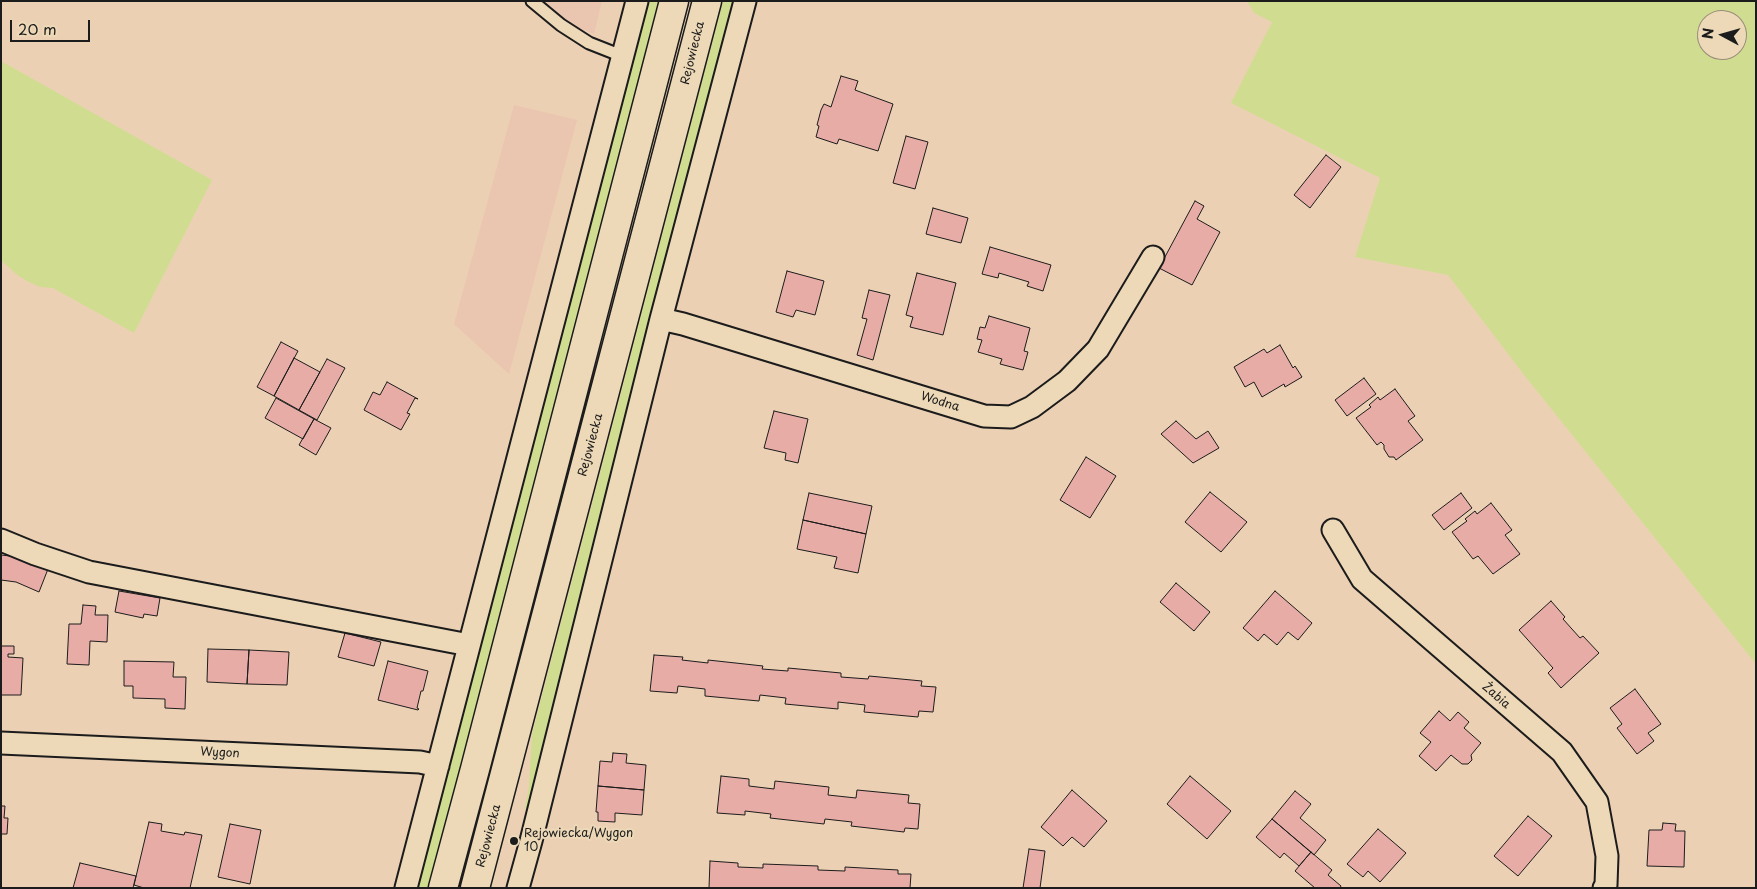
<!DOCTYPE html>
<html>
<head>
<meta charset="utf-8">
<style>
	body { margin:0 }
	#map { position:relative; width:1757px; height:889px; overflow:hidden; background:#ecd0b4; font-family:"Playpen Sans",sans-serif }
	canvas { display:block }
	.frame { position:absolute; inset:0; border:2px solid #1c1c1c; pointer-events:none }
	.north { position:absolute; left:1697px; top:10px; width:50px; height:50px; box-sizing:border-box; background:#edd9b7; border:1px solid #998d79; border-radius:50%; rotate:276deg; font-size:14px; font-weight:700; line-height:20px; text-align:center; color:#1c1c1c }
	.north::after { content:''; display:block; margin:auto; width:18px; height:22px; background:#1c1c1c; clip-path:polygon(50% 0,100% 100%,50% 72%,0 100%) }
	.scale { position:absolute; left:10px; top:20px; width:80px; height:22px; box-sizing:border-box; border:2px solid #1c1c1c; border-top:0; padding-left:6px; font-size:15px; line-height:18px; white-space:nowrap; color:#1c1c1c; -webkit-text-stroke:4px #edd9b7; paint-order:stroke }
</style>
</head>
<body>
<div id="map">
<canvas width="1757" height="889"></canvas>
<div class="frame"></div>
<div class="north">N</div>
<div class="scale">20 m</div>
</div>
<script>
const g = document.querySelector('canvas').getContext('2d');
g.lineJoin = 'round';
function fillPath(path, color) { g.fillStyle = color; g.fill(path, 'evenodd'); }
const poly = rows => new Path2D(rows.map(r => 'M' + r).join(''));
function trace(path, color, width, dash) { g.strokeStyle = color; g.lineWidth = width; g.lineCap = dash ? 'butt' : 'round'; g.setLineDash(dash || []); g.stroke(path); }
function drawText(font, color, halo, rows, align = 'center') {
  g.font = font + ' "Playpen Sans",sans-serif'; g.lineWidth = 4; g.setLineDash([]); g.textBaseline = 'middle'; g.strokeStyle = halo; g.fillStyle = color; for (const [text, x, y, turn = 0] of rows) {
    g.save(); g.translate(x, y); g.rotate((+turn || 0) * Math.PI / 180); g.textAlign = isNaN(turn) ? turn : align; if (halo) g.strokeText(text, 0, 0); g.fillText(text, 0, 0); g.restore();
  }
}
fillPath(poly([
	[539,1,602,1,594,34,563,22],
	[514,105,577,120,509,374,454,324]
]), '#eac5b0');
fillPath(poly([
	[646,1,660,1,578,310,473,722,429,888,415,888],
	[723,1,737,1,529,809,525,808,529,786,532,734],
	[1247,1,1756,1,1756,664,1524,375,1448,275,1355,257,1380,178,1231,103,1272,22,1254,13],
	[1707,20,1737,20,1737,50,1707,50],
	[1,61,212,180,134,333,53,288,40,287,27,281,16,274,1,260]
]), '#d0dd90');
const building = poly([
	[841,76,858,81,855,90,893,104,878,151,839,139,837,144,816,137,819,126,817,125,821,110,824,104,831,107,841,76],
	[906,136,928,142,915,189,893,183,906,136],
	[1326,155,1341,167,1310,208,1294,195,1326,155],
	[1195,201,1204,206,1197,219,1220,232,1192,285,1159,268,1195,201],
	[933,208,968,218,961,243,926,234,933,208],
	[990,247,1051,265,1043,291,1027,286,1029,282,999,273,998,278,982,274,990,247],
	[787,271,824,281,815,315,796,310,793,317,776,312,787,271],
	[917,273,956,283,943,335,910,327,913,317,906,315,917,273],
	[869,290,890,295,873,360,857,355,867,319,862,318,869,290],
	[989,316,1030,328,1024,351,1028,352,1023,370,1000,364,1002,359,978,352,982,340,977,339,980,327,985,328,989,316],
	[281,342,298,351,274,396,257,387,281,342],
	[1280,345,1293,368,1295,366,1302,377,1285,387,1284,384,1262,397,1254,382,1245,387,1234,367,1264,349,1267,353,1280,345],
	[294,358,320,372,299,410,274,396,294,358],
	[327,359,345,368,317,420,299,410,327,359],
	[1364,378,1376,394,1347,416,1335,400,1364,378],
	[387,382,418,399,415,398,407,413,410,414,401,430,364,410,373,392,380,395,387,382],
	[1395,389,1415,416,1408,421,1423,440,1396,460,1394,457,1389,457,1384,449,1384,445,1381,442,1377,445,1356,418,1371,407,1369,405,1378,397,1380,400,1395,389],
	[276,398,314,419,303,439,265,418,276,398],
	[774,411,808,419,798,463,785,460,786,453,764,448,774,411],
	[314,419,331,428,316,455,299,445,314,419],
	[1176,421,1196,439,1208,431,1219,448,1193,463,1161,434,1176,421],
	[1086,457,1116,476,1090,518,1060,500,1086,457],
	[1210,492,1247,522,1221,552,1185,522,1210,492],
	[809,493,872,506,866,534,803,520,809,493],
	[1461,493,1472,508,1444,530,1432,515,1461,493],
	[1491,503,1512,530,1505,535,1520,554,1493,574,1478,556,1473,559,1452,532,1467,521,1465,519,1475,511,1477,514,1491,503],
	[803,520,866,534,858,573,834,568,837,557,797,549,803,520],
	[1,555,19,557,48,569,39,592,16,582,1,580,1,555],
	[1176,583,1210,612,1194,631,1160,602,1176,583],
	[119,591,160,598,157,616,144,614,143,618,115,612,119,591],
	[1275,591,1312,623,1298,640,1288,632,1277,645,1264,634,1258,641,1243,628,1275,591],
	[1551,601,1565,617,1563,619,1580,638,1583,636,1599,653,1561,688,1548,673,1553,668,1519,630,1551,601],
	[83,605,96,606,95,615,108,615,107,642,90,641,89,665,67,664,69,624,81,624,83,605],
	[345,633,381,642,374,666,338,657,345,633],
	[1,646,14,646,14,654,8,654,8,657,23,658,21,695,1,695,1,646],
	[208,649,249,650,247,684,207,682,208,649],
	[249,650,289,652,287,685,247,684,249,650],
	[654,655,683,657,682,660,708,663,708,660,763,666,762,669,788,671,788,668,841,673,841,677,868,679,869,676,922,681,921,686,936,687,933,712,919,711,918,717,864,712,865,705,838,702,838,709,785,704,786,698,760,695,759,701,705,696,705,689,678,686,677,693,650,691,654,655],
	[124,661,174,662,173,677,186,677,185,709,165,708,165,699,133,698,133,686,124,686,124,661],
	[388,661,428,671,423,691,421,691,417,708,419,709,418,710,378,700,388,661],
	[1635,689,1661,724,1648,733,1654,741,1637,754,1617,728,1622,724,1610,708,1635,689],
	[1439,711,1450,721,1458,712,1469,722,1464,728,1481,743,1471,755,1472,760,1468,764,1462,764,1451,755,1436,771,1419,756,1431,742,1420,733,1439,711],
	[613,753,627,754,626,763,646,765,644,790,598,786,600,761,612,762,613,753],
	[721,776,749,779,749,786,774,789,775,781,829,787,828,795,856,798,857,790,909,795,908,803,920,804,918,829,905,828,904,832,851,826,852,822,825,819,824,824,770,818,771,814,745,811,745,815,717,813,721,776],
	[1190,776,1231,811,1207,839,1167,804,1190,776],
	[598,786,644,790,642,815,615,813,615,822,598,821,598,812,596,812,598,786],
	[1072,790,1107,821,1084,847,1072,837,1063,846,1041,827,1072,790],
	[1295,791,1311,804,1300,818,1326,840,1314,855,1272,819,1295,791],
	[1,806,5,806,4,818,8,818,7,834,1,834,1,806],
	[1528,816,1552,836,1518,876,1494,856,1528,816],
	[1272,819,1311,852,1299,866,1284,853,1280,858,1256,837,1272,819],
	[149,822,162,824,161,831,184,835,185,832,202,835,190,888,144,888,134,885,149,822],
	[1663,823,1676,824,1675,831,1685,831,1684,867,1647,866,1649,830,1662,830,1663,823],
	[230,824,261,830,250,884,218,877,230,824],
	[1378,829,1406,853,1380,882,1368,871,1363,877,1347,864,1378,829],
	[1029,849,1045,851,1040,888,1023,888,1029,849],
	[1311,852,1332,870,1328,875,1341,886,1340,888,1315,888,1295,871,1311,852],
	[710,861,738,863,738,867,763,868,763,864,818,866,818,870,845,871,845,867,898,870,898,874,911,874,910,888,709,888,710,861],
	[80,863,136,876,133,888,73,888,80,863]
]);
fillPath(building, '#e7aca6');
trace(building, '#1c1c1c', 1);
const service = poly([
	[532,1,561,25,589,43,622,56]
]);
const minor = poly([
	[661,319,683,324,984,416,1011,417,1032,407,1067,381,1098,349,1153,257],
	[1333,530,1362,579,1562,752,1597,802,1607,856,1606,885,1604,888],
	[1,540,35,554,89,572,469,645],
	[1,743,420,762,438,766],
	[406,888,637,1],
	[518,888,531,841,661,319,745,1]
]);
const trunk = poly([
	[443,888,475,769,674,1],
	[475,888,707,1]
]);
trace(service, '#1c1c1c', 15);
trace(minor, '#1c1c1c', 25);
trace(trunk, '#1c1c1c', 31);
trace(service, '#edd9b7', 11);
trace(minor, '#edd9b7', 21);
trace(trunk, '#edd9b7', 28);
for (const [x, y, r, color] of [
	[514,841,5,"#1c1c1c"]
]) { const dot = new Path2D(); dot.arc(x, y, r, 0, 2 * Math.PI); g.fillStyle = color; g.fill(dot); trace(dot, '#edd9b7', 2); }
drawText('12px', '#1c1c1c', '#edd9b7', [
	["Rejowiecka",693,53,-76],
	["Wodna",940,402,17],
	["Rejowiecka",591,445,-75],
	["Żabia",1496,696,41],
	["Wygon",220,753,3],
	["Rejowiecka",489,836,-75]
]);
drawText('12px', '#1c1c1c', '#edd9b7', [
	["Rejowiecka/Wygon",524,834],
	["10",524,848]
], 'left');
</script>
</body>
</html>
